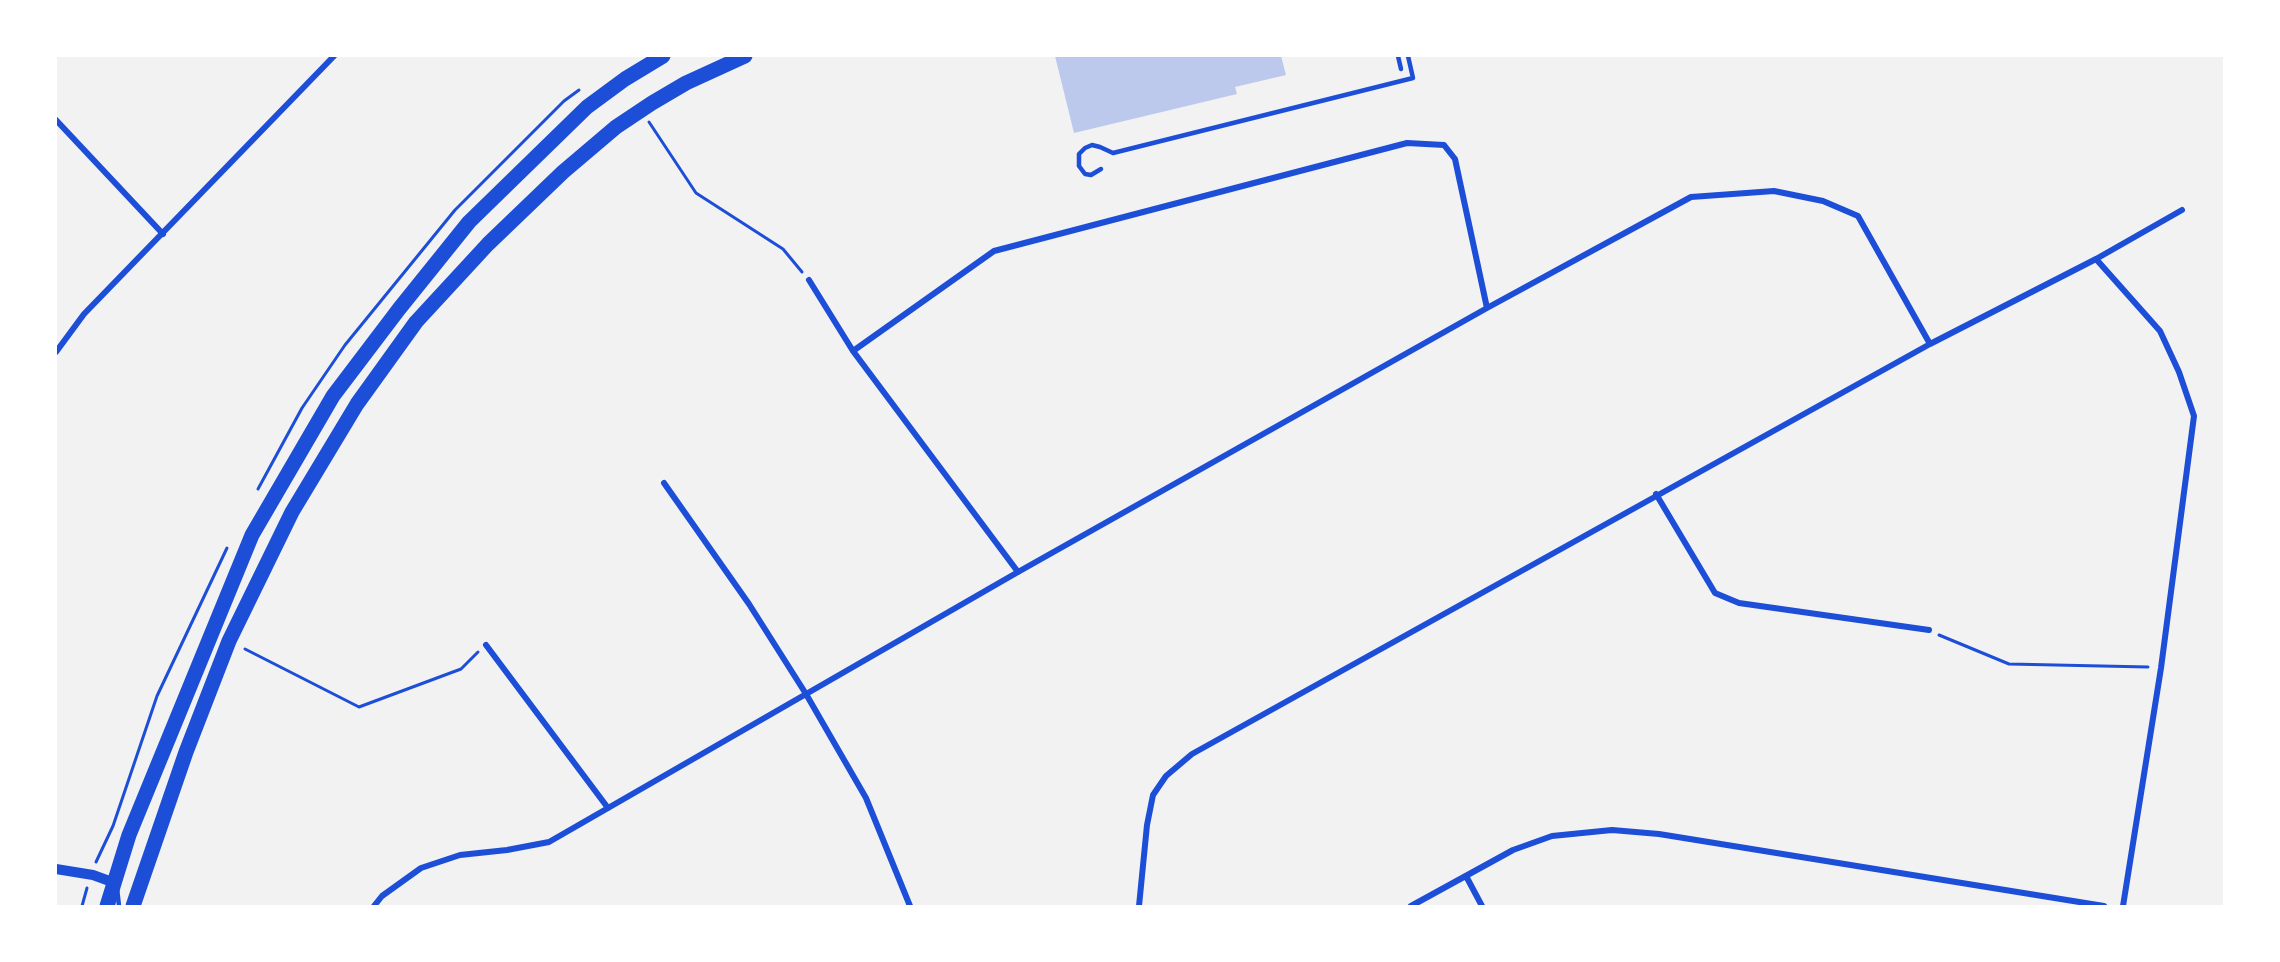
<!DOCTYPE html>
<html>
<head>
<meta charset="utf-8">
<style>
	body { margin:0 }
	#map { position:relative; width:2280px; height:962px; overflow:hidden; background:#f2f2f2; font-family:Roboto,sans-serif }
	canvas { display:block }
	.frame { position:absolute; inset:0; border:57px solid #fff; pointer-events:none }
</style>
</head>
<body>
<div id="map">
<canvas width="2280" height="962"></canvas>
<div class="frame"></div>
</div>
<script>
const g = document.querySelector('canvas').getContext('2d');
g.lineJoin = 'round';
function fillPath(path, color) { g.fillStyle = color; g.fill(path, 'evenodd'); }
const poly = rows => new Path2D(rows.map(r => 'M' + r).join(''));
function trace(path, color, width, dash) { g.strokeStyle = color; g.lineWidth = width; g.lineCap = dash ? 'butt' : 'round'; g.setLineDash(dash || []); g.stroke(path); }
fillPath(poly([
	[1055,56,1281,56,1286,75,1235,87,1237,94,1074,133]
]), '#bdc9ec');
trace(poly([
	[649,122,696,193,783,249,802,272],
	[258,489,302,408,345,345,455,210,564,101,579,90],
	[1939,635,2009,664,2148,667],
	[245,649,359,707,461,669,478,652],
	[96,862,113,826,157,696,227,548],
	[82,906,87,888]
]), '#1d4ed8', 3);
trace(poly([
	[1398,56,1401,69],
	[1101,169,1091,175,1085,174,1079,166,1079,154,1085,148,1092,145,1100,147,1113,153,1413,78,1408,56],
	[117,888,119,906]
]), '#1d4ed8', 4.5);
trace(poly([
	[56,120,163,234],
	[2096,259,2160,331,2179,372,2194,416,2161,668,2123,906],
	[809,280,853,351,1018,572],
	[853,351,994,251,1407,143,1444,145,1455,159,1487,308],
	[56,352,84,314,334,56],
	[664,483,749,604,806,694,866,798,910,906],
	[1656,494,1715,593,1739,603,1929,630],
	[486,645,608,808],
	[1466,876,1482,906],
	[374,906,382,896,421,868,460,855,507,850,549,842,1018,572,1487,308,1691,197,1774,191,1823,201,1858,216,1930,344],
	[1139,906,1147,825,1153,795,1166,776,1192,754,1930,344,2096,259,2182,210],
	[1411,906,1513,850,1552,836,1612,830,1659,834,2104,906]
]), '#1d4ed8', 6);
trace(poly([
	[56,869,93,875,115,883]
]), '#1d4ed8', 10);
trace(poly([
	[107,906,129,835,252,535,333,396,399,309,469,222,587,107,625,79,663,56],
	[133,906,186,752,229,641,292,512,357,404,416,322,488,244,563,172,616,127,652,103,686,83,745,56]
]), '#1d4ed8', 15);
</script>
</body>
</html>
